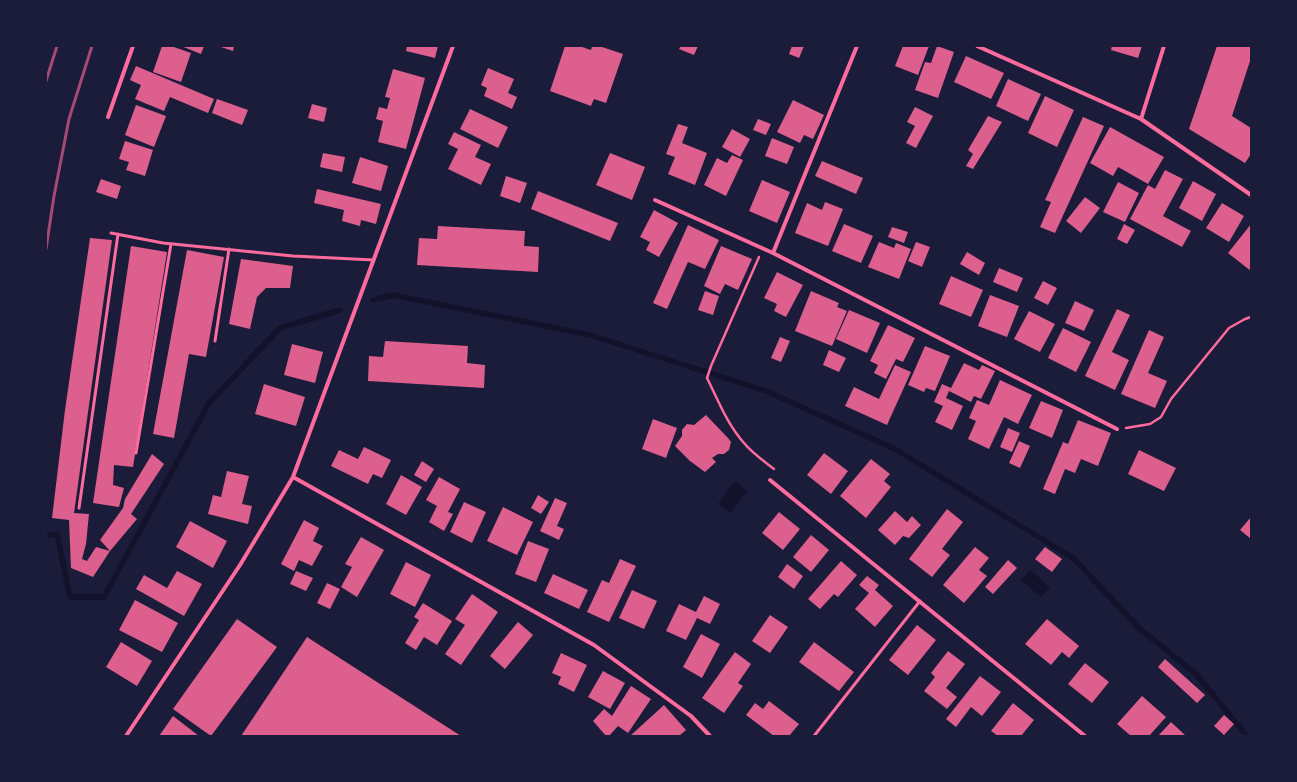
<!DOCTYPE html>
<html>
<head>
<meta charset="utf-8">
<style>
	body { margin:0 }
	#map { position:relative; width:1297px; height:782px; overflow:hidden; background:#1b1b3a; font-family:"Nunito Sans",sans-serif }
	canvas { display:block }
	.frame { position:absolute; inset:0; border:47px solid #1b1b3a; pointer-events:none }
</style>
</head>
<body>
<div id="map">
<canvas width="1297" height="782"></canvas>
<div class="frame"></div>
</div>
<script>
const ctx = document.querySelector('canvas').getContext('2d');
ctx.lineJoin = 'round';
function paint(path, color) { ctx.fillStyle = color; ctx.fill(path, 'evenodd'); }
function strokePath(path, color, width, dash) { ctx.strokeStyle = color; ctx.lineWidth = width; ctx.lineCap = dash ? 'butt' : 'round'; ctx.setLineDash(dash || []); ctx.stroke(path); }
paint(new Path2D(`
	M735,481L747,491L731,513L718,504Z
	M1030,570L1050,587L1041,597L1021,580Z`), '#12122b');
strokePath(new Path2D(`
	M373,300L393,295L590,335L766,391L895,449L1073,558L1140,629L1196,674L1247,736
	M46,536L57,534L70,597H104L209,403L280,328L340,310`), '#12122b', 5.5);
paint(new Path2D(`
	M162,46H171L191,53L181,82L153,72Z
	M181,46H204L201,54Z
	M218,46H234L233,51Z
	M407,46H438L435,58L406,51Z
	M565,46H579L591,50L592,46H599L623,54L606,103L594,99L591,106L550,91Z
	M681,46H698L694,55L679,49Z
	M792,46H804L799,58L789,54Z
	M903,46H929L918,75L895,66Z
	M937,46L954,52L938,98L915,90L925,62L931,63Z
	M1112,46H1142L1138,58L1111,50Z
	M1217,46H1251V58L1232,116L1251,128V154L1245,163L1189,129Z
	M966,56L1004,73L991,99L954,82Z
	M136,66L214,99L208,113L170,97L164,111L135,99L141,85L130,80Z
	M488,68L514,79L508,93L517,97L512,109L484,96L487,88L481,85Z
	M393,69L425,78L406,149L378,142L383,121L376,119L379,107L387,109L390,98L385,97Z
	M1008,79L1041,94L1028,121L996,106Z
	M1045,96L1074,110L1057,147L1028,133Z
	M217,99L248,110L242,125L212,113Z
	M793,100L824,115L813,139L804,135L800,143L777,132Z
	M312,104L327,108L324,122L308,118Z
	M136,105L166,116L154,147L125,135Z
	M915,107L933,116L916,148L906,143L915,126L907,122Z
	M470,109L508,127L498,148L460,129Z
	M988,116L1002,122L973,169L966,166L973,154L968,150Z
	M1083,117L1104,126L1055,233L1040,227L1051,202L1045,200Z
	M758,119L771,124L766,135L753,130Z
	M678,124L688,127L682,143L707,153L695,185L668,174L675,157L666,154Z
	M1110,127L1164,157L1148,184L1118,167L1113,176L1090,163Z
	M732,129L750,139L740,157L722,147Z
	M454,132L481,145L475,157L491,164L481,185L448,169L458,149L448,144Z
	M772,138L794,147L787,164L765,156Z
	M125,141L153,150L145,176L126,170L129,162L119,159Z
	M323,153L345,157L342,172L320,167Z
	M610,153L645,167L632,200L596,185Z
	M732,155L743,160L726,196L704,185L717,158L727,163Z
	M360,157L388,166L381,191L352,183Z
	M822,161L863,178L856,194L815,176Z
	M1165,170L1183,179L1163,216L1191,231L1182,247L1130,219L1148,185L1155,189Z
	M506,176L527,183L520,203L500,196Z
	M101,179L121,186L117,199L96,192Z
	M762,180L790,192L777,223L749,211Z
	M1193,181L1216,194L1202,221L1179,208Z
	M1118,182L1139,193L1125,222L1103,212Z
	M317,189L381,204L376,224L361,220L360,226L342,221L344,210L314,203Z
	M538,191L618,223L610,241L531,209Z
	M1085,197L1100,208L1081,233L1066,221Z
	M825,202L843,209L828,246L795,233L807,203L822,210Z
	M1222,203L1244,216L1229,242L1206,228Z
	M654,210L678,223L659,257L646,250L650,242L640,237Z
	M844,224L873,236L861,263L832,251Z
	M1124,224L1135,230L1127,244L1117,239Z
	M1251,224V271L1228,253Z
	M688,225L719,240L705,269L688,262L667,309L653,303Z
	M438,226L525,231L524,246L539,247L538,272L417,265L419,238L437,239Z
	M892,227L908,232L904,243L888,237Z
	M90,238L112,240L74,513L89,514L86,544L82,559L87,561L96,547L110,551L93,577L71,568L69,520L52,518L65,410Z
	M879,242L894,248L896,243L911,249L899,279L868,267Z
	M916,242L930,247L922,267L908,261Z
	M131,246L167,252L133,467L114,465L113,485L124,488L119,507L93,503Z
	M721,246L752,259L738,290L725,284L720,294L704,286Z
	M187,250L224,257L206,357L189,354L174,438L153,434Z
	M967,252L985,263L979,275L960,264Z
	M241,259L293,266L290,288H266L257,297L250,329L229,324Z
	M999,268L1023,278L1017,292L993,282Z
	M777,272L803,285L786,317L774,311L777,304L764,298Z
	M951,276L983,290L971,317L939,304Z
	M1043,281L1057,288L1048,305L1034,298Z
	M705,291L719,296L713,315L698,310Z
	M811,291L839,303L837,307L847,311L832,346L795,331Z
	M990,295L1019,306L1007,337L978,326Z
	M1075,301L1094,310L1084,331L1065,323Z
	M1117,309L1130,315L1112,352L1129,360L1115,390L1085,376Z
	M849,310L880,323L867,353L836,339Z
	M1029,311L1055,324L1040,352L1014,339Z
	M888,325L915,338L903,362L896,359L886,379L874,373L878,365L870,361Z
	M1063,328L1091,342L1076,372L1048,358Z
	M1149,330L1164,337L1148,373L1167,381L1155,408L1121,394Z
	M780,337L790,341L781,362L771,358Z
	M385,341L468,346L467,363L485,365L484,388L368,381L369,356L383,357Z
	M292,344L323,352L315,383L284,375Z
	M925,346L950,356L935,391L926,388L924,392L908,385Z
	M829,350L846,358L839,372L823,365Z
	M964,363L979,370L982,365L995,371L981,399L974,396L971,402L949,391L946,398L963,406L952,430L935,422L943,406L934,402L942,384L951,388Z
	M895,365L911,372L887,425L845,406L854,387L879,399Z
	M1000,380L1032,395L1018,424L1004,417L989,449L968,439L976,421L969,418L977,400L989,405Z
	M264,384L305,397L296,426L255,414Z
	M1041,401L1063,410L1052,438L1029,428Z
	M706,415L728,438L731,442L729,450L724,454H718L712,458L716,462L705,472L690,461L675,446L682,436V430L687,424L694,425Z
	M653,419L677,428L666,458L642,449Z
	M1078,420L1111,433L1098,466L1081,459L1075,473L1065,469L1055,494L1043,489L1063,442L1068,444Z
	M1008,428L1020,433L1012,452L1000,447Z
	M1019,441L1030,446L1020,468L1009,463Z
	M364,447L391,460L382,478L373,474L368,484L331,466L339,450L358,459Z
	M1139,450L1176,468L1164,491L1128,474Z
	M824,453L848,471L831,494L807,475Z
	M152,454L164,464L131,514L137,519L110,551L100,540L123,508L125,499Z
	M871,459L890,474L884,481L891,487L866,518L840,496Z
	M422,461L434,469L426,482L414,475Z
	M227,471L249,476L242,504L252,506L248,524L208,514L213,495L221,497Z
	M401,475L422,487L406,515L386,504Z
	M439,477L460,489L448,512L453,514L444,531L429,522L437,506L426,500Z
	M538,495L549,502L541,514L531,508Z
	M555,498L567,503L557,526L564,529L559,540L540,531Z
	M464,502L486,512L472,543L450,532Z
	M503,507L533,522L517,555L487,541Z
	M947,509L963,522L942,549L950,555L932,577L909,559Z
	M895,511L907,522L912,516L921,525L909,538L903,536L895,545L878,530Z
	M779,512L800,529L783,550L762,533Z
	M1251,517V539L1240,530Z
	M304,520L319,528L313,541L323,546L312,566L299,560L294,571L281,564Z
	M190,521L227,541L213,568L176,547Z
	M811,535L829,550L811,572L793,557Z
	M361,537L384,550L357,597L341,587L352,567L345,564Z
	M528,541L549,549L536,582L515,574Z
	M975,547L989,558L979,570L987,576L964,603L943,585Z
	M1045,547L1062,559L1052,572L1035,559Z
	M620,559L636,566L609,622L587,612L602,580L609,583Z
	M1008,560L1017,568L993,594L985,587Z
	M841,561L857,575L838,597L834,594L820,609L808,599Z
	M406,562L431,575L415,607L390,594Z
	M787,564L803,576L794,589L778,577Z
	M177,571L202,584L184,616L136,589L144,575L167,588Z
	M296,571L313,578L306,591L290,584Z
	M553,574L588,590L579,609L544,593Z
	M867,576L879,585L875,590L893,606L875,627L855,609L869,593L859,585Z
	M327,583L340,589L330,609L317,603Z
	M632,590L657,601L644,629L619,618Z
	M472,594L498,612L461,665L445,654L465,625L455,619Z
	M704,596L720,604L710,624L697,618L686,640L666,631L679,604L696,612Z
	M135,600L178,623L162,652L119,630Z
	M423,603L452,621L437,645L424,637L416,650L405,643L419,620L414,617Z
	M770,615L788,627L770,653L752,641Z
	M237,619L277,647L211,736L173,709Z
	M1047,619L1079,646L1069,658L1062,652L1051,665L1025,644Z
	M518,622L533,635L505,669L490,656Z
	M917,625L936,640L908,675L889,660Z
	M701,634L720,644L702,678L683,667Z
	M307,637L461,736H241Z
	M121,642L152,661L137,686L106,667Z
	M814,642L854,672L839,691L799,662Z
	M948,651L965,664L946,688L957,697L947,709L924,691L935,677L931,673Z
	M735,652L751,664L738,683L743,686L724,713L702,698Z
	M561,653L587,665L574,692L558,684L561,677L552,673Z
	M1165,659L1205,695L1197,703L1158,667Z
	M1085,663L1109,682L1092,703L1068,684Z
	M603,671L625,683L610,709L588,697Z
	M980,676L1001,692L982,716L971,707L956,727L946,719Z
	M631,686L651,699L628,733L618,726L609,736H606L593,721L604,709L612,716Z
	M1142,696L1166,717L1149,736H1131L1117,724Z
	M769,701L799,724L789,736H774L746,715L755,703L763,709Z
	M1013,703L1034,720L1021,736H998L991,731Z
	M664,705L686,730L679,736H630Z
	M1224,715L1234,724L1224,735L1214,726Z
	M173,716L199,736H159Z
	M1171,722L1186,736H1158Z`), '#dd5f8e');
strokePath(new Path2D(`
	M759,257L711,366L707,378C718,400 727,424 744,443C752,453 764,461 774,469
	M1126,428L1150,424L1161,417L1171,399L1229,328L1245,319L1251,317`), '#ff6b9d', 2.5);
strokePath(new Path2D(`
	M111,233L163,243L293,256L374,260
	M215,341L229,249
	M136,453L171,244
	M79,508L118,234
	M814,736L920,601`), '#ff6b9d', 3);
strokePath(new Path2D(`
	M977,46L1141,119L1251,195
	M108,117L133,46
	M1141,119L1164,46
	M655,200L773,253L1117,429
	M773,253L857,46
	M293,477L594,645L691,716L710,736
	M770,480L1085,736
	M126,736L240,565L293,477L453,46`), '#ff6b9d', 4);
strokePath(new Path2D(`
	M46,81L57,46
	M46,249L54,196L69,119L92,46`), '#a44b75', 3);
</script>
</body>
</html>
